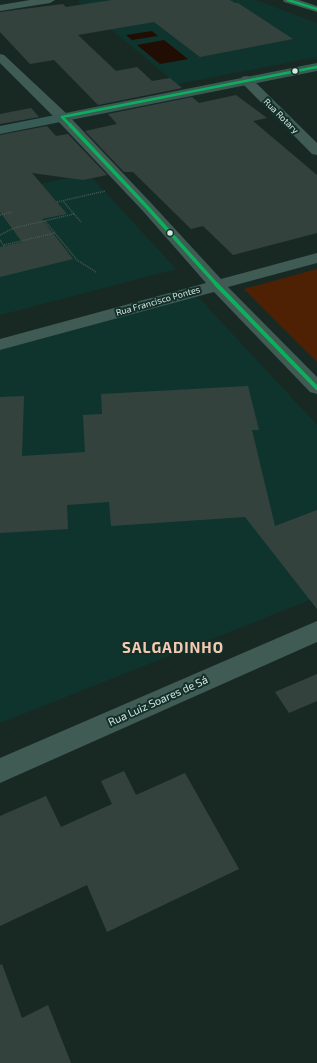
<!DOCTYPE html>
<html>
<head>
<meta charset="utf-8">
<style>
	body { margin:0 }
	canvas { display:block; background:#182924 }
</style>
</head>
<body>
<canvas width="317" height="1063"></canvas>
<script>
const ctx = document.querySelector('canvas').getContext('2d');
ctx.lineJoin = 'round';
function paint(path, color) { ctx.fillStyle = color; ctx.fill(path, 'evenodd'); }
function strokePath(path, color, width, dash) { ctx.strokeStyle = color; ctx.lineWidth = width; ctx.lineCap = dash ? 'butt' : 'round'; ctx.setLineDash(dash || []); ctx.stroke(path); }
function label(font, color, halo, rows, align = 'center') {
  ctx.font = font + ' "Exo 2",sans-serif'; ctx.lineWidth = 4; ctx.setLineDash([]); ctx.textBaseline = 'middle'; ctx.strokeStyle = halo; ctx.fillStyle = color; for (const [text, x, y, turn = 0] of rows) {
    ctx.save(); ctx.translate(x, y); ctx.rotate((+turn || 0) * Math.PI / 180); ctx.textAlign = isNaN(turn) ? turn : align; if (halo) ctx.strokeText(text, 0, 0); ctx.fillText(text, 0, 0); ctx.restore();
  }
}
paint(new Path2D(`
	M85,0H255L317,23V57L177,84L77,1Z
	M0,155L27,187L69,178L83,180L92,178L176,269L0,315Z
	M196,295L317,425V597L0,723V348Z`), '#0f342d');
paint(new Path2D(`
	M317,269V362L244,289Z`), '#4e2105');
paint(new Path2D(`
	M152,31L158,36L132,40L126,35Z
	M164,40L188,59L160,64L137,45Z`), '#210d04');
paint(new Path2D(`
	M112,0H230L235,3H238L293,39L200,57L154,22L78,35L116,71L137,67L152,81L170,78L182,88L98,105L54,60L30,64L0,32V12L63,4L66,7Z
	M236,95L267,118L253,121L317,175V233L233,255L203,226L191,229L133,172H124L85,131L117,124L108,114L192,97L199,103Z
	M31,108L39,117L0,124V114Z
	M47,126L56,136L68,134L107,175L83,180L32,173L67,214L42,219L73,259L0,277V247L22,242L0,212V135Z
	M248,386L259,430H252L275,526L317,510V609L245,517L111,526L109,502L67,505L68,529L0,533V397L24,396L22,456L85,452L83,415L102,414L101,394Z
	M317,674V701L289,713L275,692Z
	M124,771L136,795L185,773L239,869L107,932L87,885L0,926V816L46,796L61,827L112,804L101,781Z
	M2,964L22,1018L48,1005L71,1063H0V965Z`), '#34423e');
strokePath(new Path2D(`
	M57,202L105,191
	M74,214L81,222
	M0,215L12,212
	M45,221L77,260L96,272
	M0,235L14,228L74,214L63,201
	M0,240L4,246
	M4,245L55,233`), '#465955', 1.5, [1, 1]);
paint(new Path2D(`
	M30,0H55L50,3L0,11V5Z
	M0,54L4,55L67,114L152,204L221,279L317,253V263L228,287L317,377V394L310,392L214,292L0,350V339L206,283L142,210L57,120L0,63Z
	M246,76L250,77L317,143V155L312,154L242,83L240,80L242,77Z
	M317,621V642L0,783V758Z`), '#405a54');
paint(new Path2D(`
	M283,0H299L317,6V12L284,2Z`), '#3d5a54');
paint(new Path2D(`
	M317,63V71L0,134V126Z`), '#385c55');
strokePath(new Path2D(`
	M288,0L317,9
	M62,117L71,126
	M62,117L317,67`), '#0daf5c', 2.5);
strokePath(new Path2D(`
	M70,125L147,207L217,285`), '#0daf5c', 3.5);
strokePath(new Path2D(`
	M216,284L317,388`), '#0daf5c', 4);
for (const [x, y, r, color] of [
	[295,71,3.5,"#d6e6e2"],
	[170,233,3.5,"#d6e6e2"]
]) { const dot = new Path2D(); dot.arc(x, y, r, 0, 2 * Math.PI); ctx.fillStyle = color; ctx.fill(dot); strokePath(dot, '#122f28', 1.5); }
label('9px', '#d6e6e2', '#122f28', [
	["Rua Rotary",281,116,45],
	["Rua Francisco Pontes",158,301,-16]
]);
label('11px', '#d6e6e2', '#122f28', [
	["Rua Luiz Soares de Sá",158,701,-24]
]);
ctx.letterSpacing = '1px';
label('bold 15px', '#f6c9b2', '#122f28', [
	["SALGADINHO",173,648]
]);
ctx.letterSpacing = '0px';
</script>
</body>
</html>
